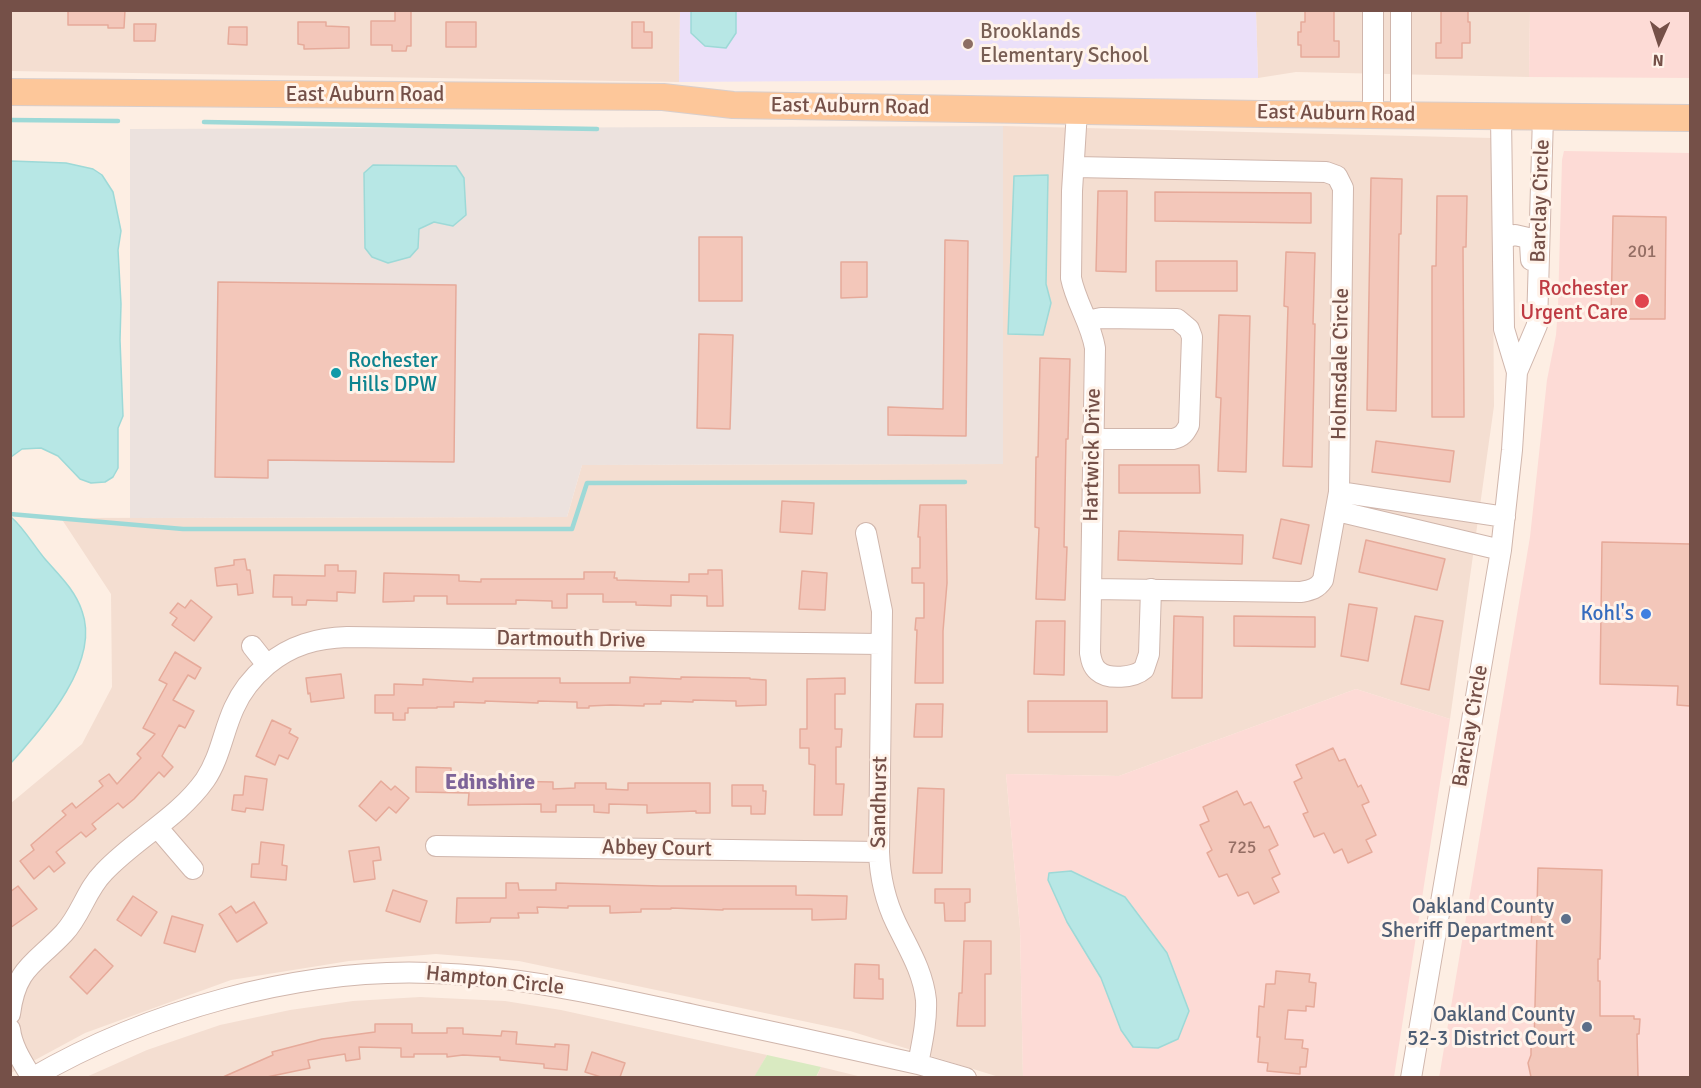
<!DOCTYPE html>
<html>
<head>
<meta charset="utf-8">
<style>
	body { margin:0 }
	#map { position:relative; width:1701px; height:1088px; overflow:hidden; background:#fdeee3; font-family:Signika,sans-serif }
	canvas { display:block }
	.frame { position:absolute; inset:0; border:12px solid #755048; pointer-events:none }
	.north { position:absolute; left:1629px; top:12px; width:60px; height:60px; -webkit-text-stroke:4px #fff3ea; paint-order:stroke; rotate:183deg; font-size:16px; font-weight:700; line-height:24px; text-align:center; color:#755048 }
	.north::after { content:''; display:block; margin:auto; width:21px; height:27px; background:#755048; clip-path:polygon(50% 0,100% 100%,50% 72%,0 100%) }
</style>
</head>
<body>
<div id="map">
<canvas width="1701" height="1088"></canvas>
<div class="frame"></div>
<div class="north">N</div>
</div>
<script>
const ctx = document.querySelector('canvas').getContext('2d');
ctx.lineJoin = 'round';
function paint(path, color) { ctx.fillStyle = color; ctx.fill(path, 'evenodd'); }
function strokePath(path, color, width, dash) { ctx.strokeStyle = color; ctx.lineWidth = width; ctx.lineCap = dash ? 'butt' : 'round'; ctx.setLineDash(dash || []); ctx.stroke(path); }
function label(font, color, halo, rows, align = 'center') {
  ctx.font = font + ' Signika,sans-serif'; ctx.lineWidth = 6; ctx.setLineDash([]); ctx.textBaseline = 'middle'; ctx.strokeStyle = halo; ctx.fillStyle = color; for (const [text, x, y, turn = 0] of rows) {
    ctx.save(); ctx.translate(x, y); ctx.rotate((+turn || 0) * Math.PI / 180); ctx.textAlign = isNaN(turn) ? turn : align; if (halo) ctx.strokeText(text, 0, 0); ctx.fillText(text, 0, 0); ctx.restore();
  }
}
paint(new Path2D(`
	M11,11H680L679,82L11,71Z
	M1256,11H1530L1529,77L1296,72L1258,78Z
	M1003,126L1492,138L1494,406L1450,719L1356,689L1119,776L1006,774L1020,928L1023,1077H999L850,1031L519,961L436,954L349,961L231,980L85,1033L11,1073V803L82,744L112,687L111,594L61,518L567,517L582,465L1003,464Z
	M420,997L505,1001L561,1010L767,1055L754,1078H84L147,1050L220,1025L290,1010L353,1001Z
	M821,1067L862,1077L816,1078Z`), '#f4ded1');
paint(new Path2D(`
	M1530,11H1690V78L1529,77Z
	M1564,151L1690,153V1077L1439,1078L1530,537L1547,380L1556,335L1558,307L1562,160Z
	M1356,689L1450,719L1394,1077H1023L1020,928L1006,774L1119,776Z`), '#fddbd6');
paint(new Path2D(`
	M1003,126V464L582,465L567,517L130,518V129Z`), '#ece2de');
paint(new Path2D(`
	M680,11H1256L1258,78L679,82Z`), '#ebe0f9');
paint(new Path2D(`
	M767,1055L821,1067L816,1077H754Z`), '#d9eac1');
const water = new Path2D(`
	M691,11H736V33L726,48L705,46L691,33Z
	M11,161L66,163L93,169L102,175L113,192L121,231L118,250L121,304L120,340L123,416L118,428V468L113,477L105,482L91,483L80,479L58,456L41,448L22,449L11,457Z
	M373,165L456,166L464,178L466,215L453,226L434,222L419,229L418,248L410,257L388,263L372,257L365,248L364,173Z
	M1048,175L1046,284L1051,303L1043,335L1008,334L1014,176Z
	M11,517C24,528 34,546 45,559C60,576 75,590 82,611C101,663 42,728 11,763Z
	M1071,871L1125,897L1167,953L1189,1011L1178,1039L1158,1048L1133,1047L1121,1030L1101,978L1067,922L1048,880L1049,873Z`);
paint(water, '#b7e7e5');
strokePath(water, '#9dd9d7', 1.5);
strokePath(new Path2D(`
	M10,120L118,121
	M204,122L597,129
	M10,514L183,529H572L587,483L965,482`), '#9dd9d7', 4.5);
const building = new Path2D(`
	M68,10H125L124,28H108V25H68Z
	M395,10H411V46H407L406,51H392V45H371V21H395Z
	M1305,10H1334V41H1339V57H1301V45H1298V32H1301V22H1305Z
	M1441,10H1468V22H1470V43H1462V58H1436V43H1441Z
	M298,22H326V26L349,27V48L304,49V45L298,44Z
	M446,22H476V47H446Z
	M632,22H644V32H652V48H632Z
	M134,24H156L155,41H134Z
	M229,27H247V45L228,44Z
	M1371,178L1402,179L1401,234H1399L1396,411L1367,410Z
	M1098,191H1127L1126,272L1096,271Z
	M1155,192L1311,193V223L1155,221Z
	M1437,196H1467L1466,247H1463L1464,417H1432V266H1436Z
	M1613,216L1666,217L1665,319H1611Z
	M699,237H742V301H699Z
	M945,240L968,241L966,436L888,435V407L943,409Z
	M1286,252L1315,253L1313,324H1315L1312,467L1283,466L1288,307L1284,306Z
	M1156,261H1237V291H1156Z
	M841,262H867V297L841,298Z
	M218,282L456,285L454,462L268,460V478L215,477Z
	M1219,315L1250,316L1246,472L1218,471L1221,398L1216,397Z
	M699,334L733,335L730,429L697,428Z
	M1040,358L1070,359L1068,439H1066L1064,547H1067L1065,600L1036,599L1039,528L1035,527L1036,457H1038Z
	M1376,441L1454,451L1450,482L1372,472Z
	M1119,465H1199L1200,493H1119Z
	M782,501L814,503L812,534L780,532Z
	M920,505H946L947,583L943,631V683H915L917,630H915L916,618H924V583H912V568H920V537H918Z
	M1281,519L1309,525L1301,564L1273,558Z
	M1119,531L1243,535L1242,564L1118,560Z
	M1366,540L1445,559L1437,590L1359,572Z
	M1602,542L1690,544V706L1677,705L1678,686L1600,684Z
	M245,559L247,570H250L253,593L238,595L237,584L217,586L215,568L234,565V560Z
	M325,565H338V571H356L355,593L337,592V601L307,600L306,605H292V597H273L274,575L325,576Z
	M708,570H722L723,606H707V596L671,595V606L636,605V602H603V594H567V608H552V601L516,600V604H447V596H414V601L383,602L384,573L459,575V581L481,582V579H584V572H615L614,578H617V580L689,582V574H708Z
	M802,571L827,573L825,610L799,609Z
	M191,600L212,617L194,641L172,625L177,618L170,613L178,603L185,608Z
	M1349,604L1377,608L1368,661L1341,656Z
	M1174,616L1203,617L1202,698H1172Z
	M1234,616L1315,617V647L1234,646Z
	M1415,616L1443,621L1429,690L1401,684Z
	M1036,621H1065L1064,675L1034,674Z
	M175,652L201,668L195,679L188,675L173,700L194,711L185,728L179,725L162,756L173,767L164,777L159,772L134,799L123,808L118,803L92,824L96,829L86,837L81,832L56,852L65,863L54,872L49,866L34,879L20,861L34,850L31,845L66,815L62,811L72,803L76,808L103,786L99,781L109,774L117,784L141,758L137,754L155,734L143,728L167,684L159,680Z
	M341,674L344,698L311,702L310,693L308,694L306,678Z
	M630,677L681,679V677L750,678V679L766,680V705L736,706V701L693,700V702L661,701V704H644V706L611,705L589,706V708H577V702L538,701V703L485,701V703L454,702V707H437V708H408V713H405V720H393V713H375V695H394V684L423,685V679L473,682V678H560V683H630Z
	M845,678V694H835V729H842L841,747H836V784H844L842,815H814L815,765L809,764V748H800V729H807V679Z
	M1028,701H1107V732H1028Z
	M916,704H943L942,737H914Z
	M272,720L291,729L289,733L298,738L288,759L279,755L275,765L256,756Z
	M1333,748L1339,761L1345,759L1358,787L1361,785L1369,802L1362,805L1376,835L1366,840L1372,852L1348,863L1342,849L1334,853L1324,833L1314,837L1303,814L1308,812L1294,782L1302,778L1296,765Z
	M416,767L451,768V778L454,780L553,782V789L575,788V783H606V789L628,790V783H710V813H696V811L647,813V805L609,804V813L594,812V805H556V812H541V804L468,805L469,793L416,792Z
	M245,776L267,779L263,810L246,808L245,812L232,810L234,795H243Z
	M381,781L391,790L395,786L409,798L396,813L389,807L376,821L359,806Z
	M732,785H763V791H766L765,814H751V806H732Z
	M918,788L944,789L942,873H913Z
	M1237,791L1244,805L1251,802L1264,828L1269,826L1278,845L1269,850L1280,874L1272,878L1279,892L1254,904L1248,892L1238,896L1227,874L1219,877L1207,853L1212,850L1200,825L1209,821L1203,807Z
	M261,842L284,845L282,865L287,866L286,880L251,877L252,864H259Z
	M379,847L381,860L373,861L375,879L354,882L349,851Z
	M1538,868L1602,870L1600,959H1598V981H1600V1016H1634V1019H1640L1639,1034H1637L1638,1077H1531L1528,1063L1531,1055V1043H1534L1537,930H1531L1532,908H1537Z
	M506,883H518L519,890H556V883L660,886H796V895L847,896L846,919L812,920V909H723V910L671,908V909H641V912L610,913V906H568V908L537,907L538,913H518L519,918H491L490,922L456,923L457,898H506Z
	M18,886L37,909L10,928V892Z
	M935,889H970V902L965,903V921H945L944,903H935Z
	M393,890L427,901L420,922L386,911Z
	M133,896L157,912L141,936L117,920Z
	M254,902L267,923L237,942L219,914L231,906L236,913Z
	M172,916L203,925L195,952L164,943Z
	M964,941H991V974H985V1026H957L959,993H962Z
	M95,949L113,966L87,994L70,977Z
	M855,964L879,965V979H883V999L854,998Z
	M1276,971L1310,974L1309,982L1316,983L1314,1007L1306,1006V1011L1288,1010L1285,1039L1303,1040L1302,1048L1308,1049L1306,1067H1300V1074L1267,1071L1268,1063L1258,1062L1260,1037H1257L1259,1006L1264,1007L1266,984H1275Z
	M375,1024H412V1033H447V1028H463V1034L501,1036L502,1031L517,1032L516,1044L555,1047V1044L569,1045L567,1070L544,1068V1064L500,1060V1057L463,1055L447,1057V1054H414V1057H401V1048L359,1047L360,1059L346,1061L345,1054L308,1060L310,1068L267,1077H223L273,1055L272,1052L322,1039L375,1032Z
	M592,1052L625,1063L620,1077H601L585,1072Z`);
paint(building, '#f3c7ba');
strokePath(building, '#e6aa9a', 1.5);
const minor = new Path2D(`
	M1077,111L1072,191L1071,278C1076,303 1091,323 1095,348L1090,653C1091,659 1092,666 1098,671C1108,680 1134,678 1144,669L1149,654L1151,589
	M1373,114V10
	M1401,115V10
	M1501,117L1504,329L1517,372
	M1075,167L1326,172L1337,176L1343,188L1339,492L1323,580C1317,589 1311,590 1301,592L1092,589
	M1503,238L1515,235L1528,238L1530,243L1531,260
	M1087,321L1101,318L1177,319L1189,329L1192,337L1189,425C1185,433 1182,437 1173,439H1093
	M1339,492L1505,517
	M1337,511L1501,550
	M866,533L882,611L879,852C880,878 885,900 896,923C908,948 923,971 926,1000C927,1022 922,1043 918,1064
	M252,646L267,665
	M157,827L193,869
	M436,846L879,852
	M10,1014C16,967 35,964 64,933C81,915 86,890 104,872C135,839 178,818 205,780C220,758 223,732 234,708C241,692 253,677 267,665C291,645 317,638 347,637L881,644
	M10,1029C12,1047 23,1063 32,1078
	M32,1078C147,1011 299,968 431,973C521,976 607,996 694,1015C769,1031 843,1047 918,1064L966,1078
	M1411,1078L1501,550L1512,450L1517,372L1537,325L1543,116`);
const major = new Path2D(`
	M10,92L663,97L733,105L1261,114L1690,118`);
strokePath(minor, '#d0b6ac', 22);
strokePath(major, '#d8cecc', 28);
strokePath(minor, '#fff', 20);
strokePath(major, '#fdc79a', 26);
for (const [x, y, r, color] of [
	[968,44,6,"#8d6e63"],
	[1642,301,8,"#e0444e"],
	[336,373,6,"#0f9aa8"],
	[1646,614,6,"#3f7fe0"],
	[1566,919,6,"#5c6f8a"],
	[1587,1027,6,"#5c6f8a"]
]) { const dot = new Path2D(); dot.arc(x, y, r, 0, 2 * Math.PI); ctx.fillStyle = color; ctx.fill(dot); strokePath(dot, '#fff3ea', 2); }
label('18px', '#946e64', null, [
	["201",1642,252],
	["725",1242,848]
]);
label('21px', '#785e54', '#fff3ea', [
	["Brooklands",980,32],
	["Elementary School",980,56]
], 'left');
label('21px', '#755048', '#fff3ea', [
	["East Auburn Road",365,95],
	["East Auburn Road",850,107,1],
	["East Auburn Road",1336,114,1],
	["Barclay Circle",1541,201,-88],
	["Holmsdale Circle",1341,364,-89],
	["Hartwick Drive",1093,455,-89],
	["Dartmouth Drive",571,640,1],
	["Barclay Circle",1471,726,-80],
	["Sandhurst",880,802,-89],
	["Abbey Court",657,849,1],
	["Hampton Circle",495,981,6]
]);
label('21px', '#be3a42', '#fff3ea', [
	["Rochester",1628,289],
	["Urgent Care",1628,313]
], 'right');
label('21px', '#0d838f', '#fff3ea', [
	["Rochester",348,361],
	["Hills DPW",348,385]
], 'left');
label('21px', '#366cbe', '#fff3ea', [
	["Kohl's",1634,614]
], 'right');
label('21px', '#4e5e75', '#fff3ea', [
	["Oakland County",1554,907],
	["Sheriff Department",1554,931],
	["Oakland County",1575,1015],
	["52-3 District Court",1575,1039]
], 'right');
label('bold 22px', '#7e6499', '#fff3ea', [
	["Edinshire",490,783]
]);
</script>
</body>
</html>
